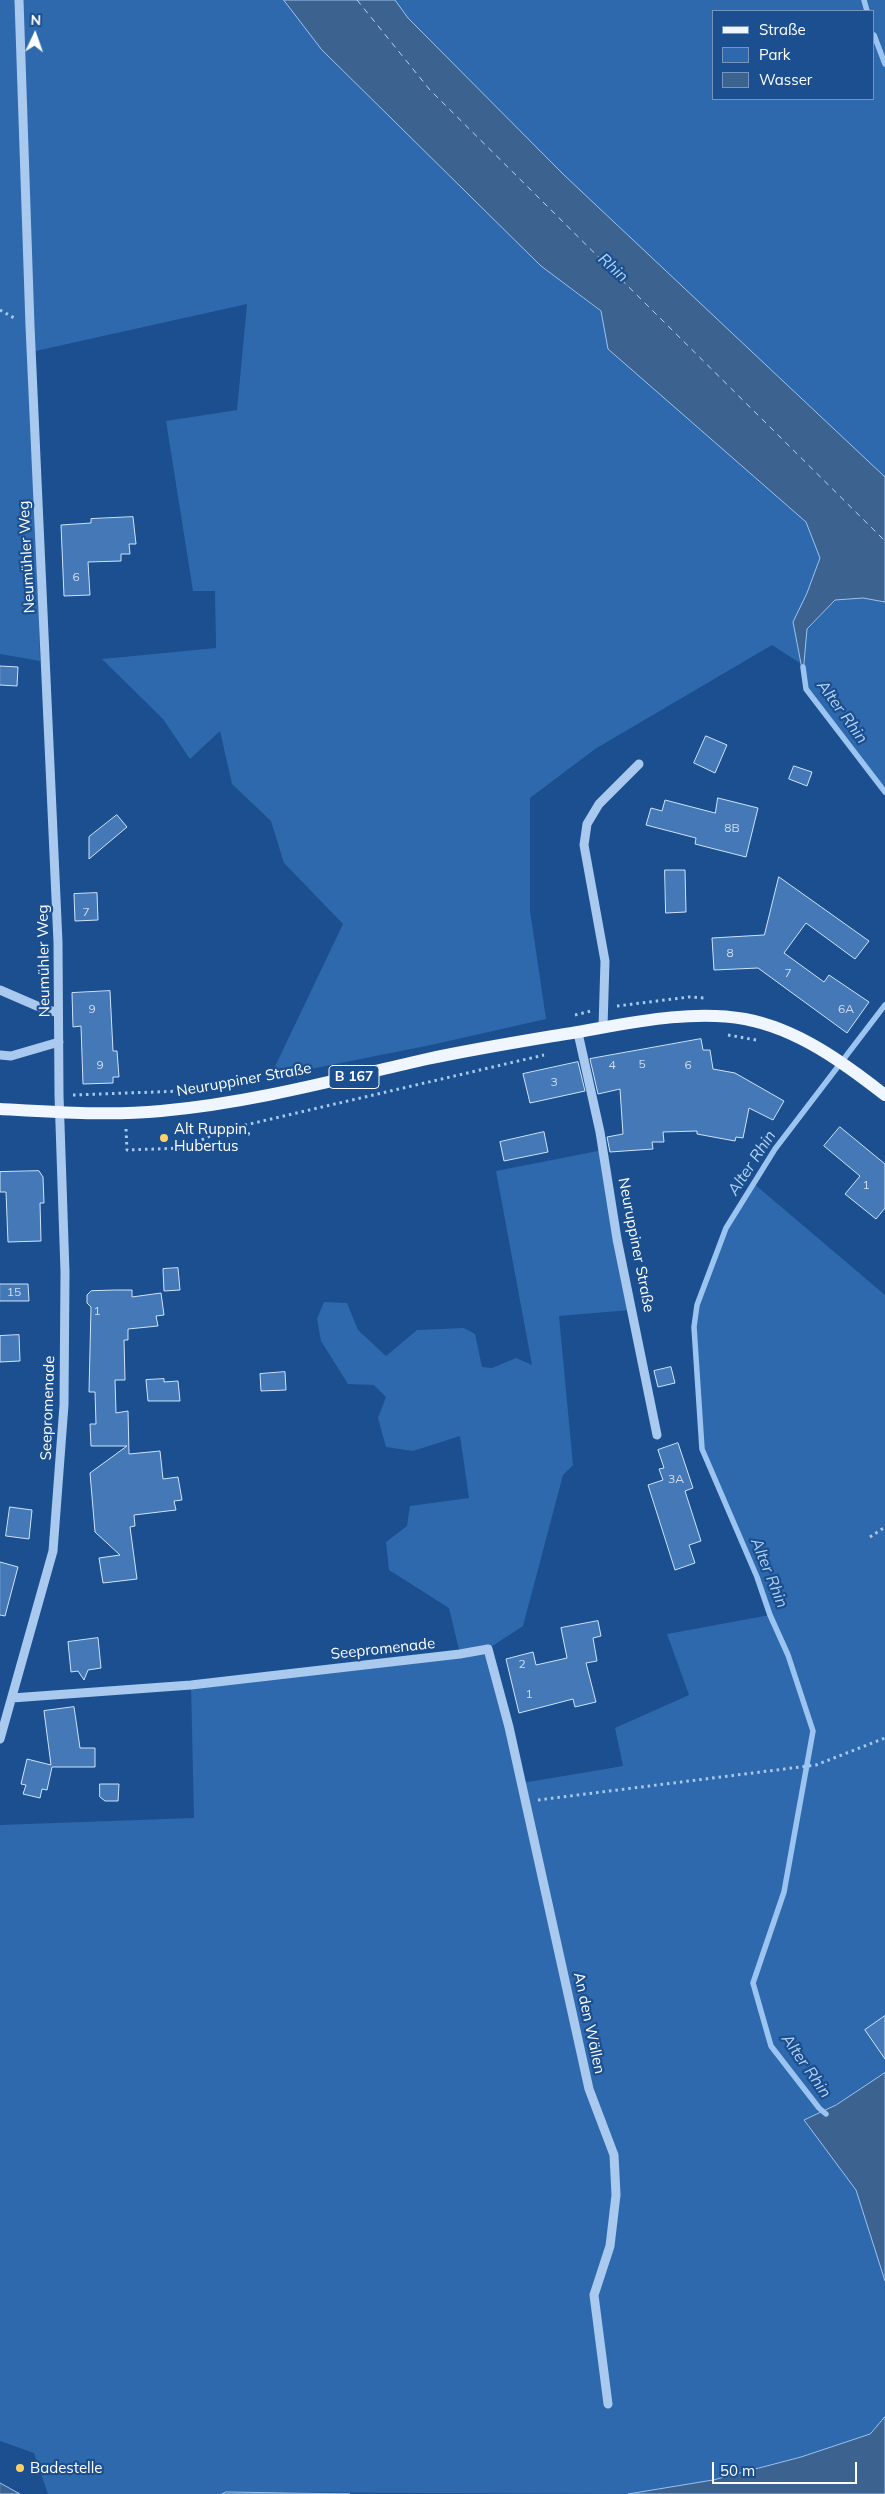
<!DOCTYPE html>
<html>
<head>
<meta charset="utf-8">
<style>
	body { margin:0 }
	#map { position:relative; width:885px; height:2494px; overflow:hidden; background:#1b4f8f; font-family:Mulish,sans-serif }
	canvas { display:block }
	.legend { position:absolute; left:712px; top:10px; width:162px; height:90px; box-sizing:border-box; background:#1b4f8f; border:1px solid #7695bc; margin:0; padding:6px 9px; list-style:none; font-size:15px; color:#fff }
	.legend li { display:flex; align-items:center; gap:10px; height:25px }
	.legend b { width:25px; border:1px solid #7695bc }
	.north { position:absolute; left:10px; top:10px; width:50px; height:50px; -webkit-text-stroke:4px #1b4f8f; paint-order:stroke; rotate:3deg; font-size:14px; font-weight:700; line-height:20px; text-align:center; color:#fff }
	.north::after { content:''; display:block; margin:auto; width:18px; height:22px; background:#fff; clip-path:polygon(50% 0,100% 100%,50% 72%,0 100%) }
	.scale { position:absolute; left:712px; top:2462px; width:145px; height:22px; box-sizing:border-box; border:2px solid #fff; border-top:0; padding-left:6px; font-size:15px; line-height:18px; white-space:nowrap; color:#fff; -webkit-text-stroke:4px #1b4f8f; paint-order:stroke }
</style>
</head>
<body>
<div id="map">
<canvas width="885" height="2494"></canvas>
<ul class="legend">
<li><b style="height:6px;background:#f0f6ff"></b>Straße</li>
<li><b style="height:14px;background:#2e69ad"></b>Park</li>
<li><b style="height:14px;background:#3c6290"></b>Wasser</li>
</ul>
<div class="north">N</div>
<div class="scale">50 m</div>
</div>
<script>
const ctx = document.querySelector('canvas').getContext('2d');
ctx.lineJoin = 'round';
function paint(path, color) { ctx.fillStyle = color; ctx.fill(path, 'evenodd'); }
function strokePath(path, color, width, dash) { ctx.strokeStyle = color; ctx.lineWidth = width; ctx.lineCap = dash ? 'butt' : 'round'; ctx.setLineDash(dash || []); ctx.stroke(path); }
function label(font, color, halo, rows, align = 'center') {
  ctx.font = font + ' Mulish,sans-serif'; ctx.lineWidth = 4.5; ctx.setLineDash([]); ctx.textBaseline = 'middle'; ctx.strokeStyle = halo; ctx.fillStyle = color; for (const [text, x, y, turn = 0] of rows) {
    ctx.save(); ctx.translate(x, y); ctx.rotate((+turn || 0) * Math.PI / 180); ctx.textAlign = isNaN(turn) ? turn : align; if (halo) ctx.strokeText(text, 0, 0); ctx.fillText(text, 0, 0); ctx.restore();
  }
}
paint(new Path2D(`
	M0,0H284L322,50L541,266L601,312L609,350L806,522L820,558L807,593L808,629L835,600L863,598L885,602V789L807,689L800,663L772,645L595,749L530,798V911L546,1019L431,1045L270,1077L343,924L284,863L271,821L232,784L220,731L190,759L163,719L102,659L216,648L215,591H193L166,421L237,410L247,304L31,352L40,661L0,654Z
	M395,0H885V477L564,175L408,18ZM714,11H874V99H714Z
	M603,1150L631,1310L559,1316L573,1465L563,1475L523,1626L488,1649L522,1783L623,1766L615,1728L689,1695L667,1634L770,1615L757,1577L702,1449L694,1327L697,1305L726,1228L753,1183L885,1295V2073L836,2105L804,2120L856,2190L885,2281V2417L870,2434L800,2457L712,2480L628,2494L226,2492L222,2494H48L34,2453L0,2441V1825L194,1818L191,1685L460,1654L449,1608L389,1570L386,1542L407,1526L410,1506L469,1498L460,1436L413,1451L386,1447L378,1418L386,1397L374,1385L348,1384L321,1341L317,1319L324,1302L347,1303L358,1330L386,1356L417,1330L464,1328L475,1334L482,1367L492,1368L516,1358L532,1365L496,1171Z`), '#2e69ad');
const water = new Path2D(`
	M284,0H395L408,18L564,175L885,477V602L863,598L835,600L807,629L803,674L793,622L807,593L820,558L806,522L608,349L601,311L541,266L322,50Z
	M885,2073V2281L856,2190L804,2120L836,2105Z
	M885,2417V2494H628L713,2480L801,2457L870,2434Z
	M0,2483L20,2494H0Z
	M226,2492L350,2494H222Z`);
paint(water, '#3c6290');
strokePath(water, '#9cc4f0', 1);
strokePath(new Path2D(`
	M864,0L867,11
	M874,35L885,64
	M803,667L806,689L885,792
	M826,2114L819,2108L771,2046L753,1983L784,1892L813,1731L788,1655L770,1615L757,1577L702,1449L694,1327L697,1305L726,1228L775,1149L885,1005`), '#9cc4f0', 5.5);
strokePath(new Path2D(`
	M357,0L430,90L885,541`), '#b5d3f5', 1, [6, 5]);
const building = new Path2D(`
	M133,517L136,544H129L130,554H121V561L88,562L90,595L64,596L61,525L91,523V519Z
	M0,666L18,667L17,686L0,685Z
	M706,736L727,745L715,773L694,763Z
	M794,766L812,772L807,786L789,779Z
	M718,798L758,808L746,857L695,844L696,838L646,825L651,808L662,811L665,800L715,813Z
	M117,815L127,827L89,859V837Z
	M665,870H685L686,912L666,913Z
	M779,877L869,941L855,959L806,923L784,953L824,982L829,975L869,1002L847,1033L758,968L714,970L712,938L764,935Z
	M97,893L98,920L75,921L74,894Z
	M110,991L113,1051H117L119,1077H113V1083L83,1084L81,1026L73,1027L72,993Z
	M701,1039L703,1050H710L713,1069L735,1073L784,1101L773,1120L749,1108L743,1138L736,1137L735,1141L697,1134V1131L663,1132L664,1142H652L653,1149L610,1152L607,1137L623,1134L620,1089L598,1094L590,1059Z
	M578,1062L585,1091L530,1103L523,1074Z
	M840,1127L885,1164V1208L876,1219L845,1194L860,1176L824,1146Z
	M544,1132L548,1152L504,1161L500,1142Z
	M39,1171L43,1177L44,1203H40L41,1241L8,1242L6,1192H0V1172Z
	M178,1268L180,1290L164,1291L163,1269Z
	M0,1284H28L29,1301H0Z
	M115,1290H132V1297L161,1293L164,1315L156,1316L158,1326L128,1329V1340H124L125,1380H115L116,1413L128,1411L129,1454L160,1451L163,1479L178,1477L182,1500L174,1501L176,1510L134,1515L135,1526L130,1527L137,1579L103,1583L99,1558L120,1555L95,1532L90,1473L127,1446H91L90,1424H96L95,1392H89L91,1307L87,1303V1295L91,1291Z
	M19,1335L20,1361L0,1362V1336Z
	M671,1367L675,1383L658,1387L654,1371Z
	M285,1372L286,1390L261,1391L260,1374Z
	M164,1379V1382L178,1381L180,1401H148L146,1380Z
	M678,1443L693,1488L685,1491L701,1541L689,1545L695,1563L675,1570L648,1485L663,1480L659,1469L664,1468L658,1450Z
	M10,1507L32,1510L29,1539L6,1536Z
	M0,1562L18,1567L5,1616L0,1615Z
	M598,1621L601,1636L593,1638L597,1661L586,1663L596,1702L575,1707L573,1699L519,1713L506,1659L533,1652L536,1665L567,1658L561,1628Z
	M98,1638L101,1668L88,1670L84,1680L78,1671L71,1672L68,1642Z
	M74,1707L80,1748H95V1767H52L47,1790L42,1789L40,1798L23,1794L26,1785L21,1784L27,1759L51,1765L44,1711Z
	M100,1784H119L118,1801H105L100,1797Z
	M885,2016V2059L865,2030Z`);
paint(building, '#4478b7');
strokePath(building, '#cfe3fa', 1);
strokePath(new Path2D(`
	M0,310L16,319
	M617,1006L689,997L705,998
	M575,1015L591,1011
	M728,1035L756,1040
	M73,1095L182,1091
	M126,1129L127,1150L183,1148L224,1130L544,1055
	M870,1537L885,1527
	M538,1800L816,1765L885,1738`), '#a9c9ee', 3, [2.5, 4]);
strokePath(new Path2D(`
	M0,990L37,1006L58,1013
	M603,1027L605,961L584,845L587,824L599,804L639,764
	M578,1033L600,1132L617,1239L657,1435
	M0,1055L11,1056L59,1042
	M12,1698L191,1685L460,1654L488,1649L509,1727L589,2089L614,2155L616,2195L610,2246L594,2295L608,2404
	M0,1739L53,1551L64,1405L65,1272L59,1095L58,942L30,326L19,0`), '#a9c9ee', 9);
strokePath(new Path2D(`
	M0,1109C53,1112 108,1116 161,1111C251,1103 339,1079 427,1059C469,1050 511,1043 553,1036C614,1027 684,1008 745,1019C798,1029 844,1063 885,1095`), '#f0f6ff', 12);
for (const [x, y, r, color] of [
	[164,1138,5,"#ffd166"],
	[20,2468,5,"#ffd166"]
]) { const dot = new Path2D(); dot.arc(x, y, r, 0, 2 * Math.PI); ctx.fillStyle = color; ctx.fill(dot); strokePath(dot, '#1b4f8f', 2); }
label('12px', '#d0dded', null, [
	["6",76,577],
	["8B",732,828],
	["7",86,912],
	["8",730,953],
	["7",788,973],
	["9",92,1009],
	["6A",846,1009],
	["5",642,1064],
	["9",100,1065],
	["4",612,1065],
	["6",688,1065],
	["3",554,1082],
	["1",866,1185],
	["15",14,1292],
	["1",97,1311],
	["3A",676,1479],
	["2",522,1664],
	["1",529,1694]
]);
for (const [x, y, w] of [
	[354,1077,50]
]) { const box = new Path2D(); box.roundRect(x - w / 2, y - 11.5, w, 23, 4); ctx.fillStyle = '#1b4f8f'; ctx.fill(box); strokePath(box, '#fff', 1); }
label('bold 14px', '#fff', null, [
	["B 167",354,1077]
]);
label('15px', '#fff', '#1b4f8f', [
	["Neumühler Weg",27,557,-93],
	["Neumühler Weg",44,961,-91],
	["Neuruppiner Straße",244,1080,-10],
	["Neuruppiner Straße",636,1245,79],
	["Seepromenade",48,1408,-88],
	["Seepromenade",383,1649,-6],
	["An den Wällen",589,2023,78]
]);
label('15px', '#fff', '#1b4f8f', [
	["Alt Ruppin,",174,1129],
	["Hubertus",174,1146],
	["Badestelle",30,2468]
], 'left');
label('italic 16px', '#b5d3f5', '#1b4f8f', [
	["Rhin",613,268,42],
	["Alter Rhin",842,712,54],
	["Alter Rhin",752,1163,-57],
	["Alter Rhin",769,1573,68],
	["Alter Rhin",806,2066,55]
]);
</script>
</body>
</html>
